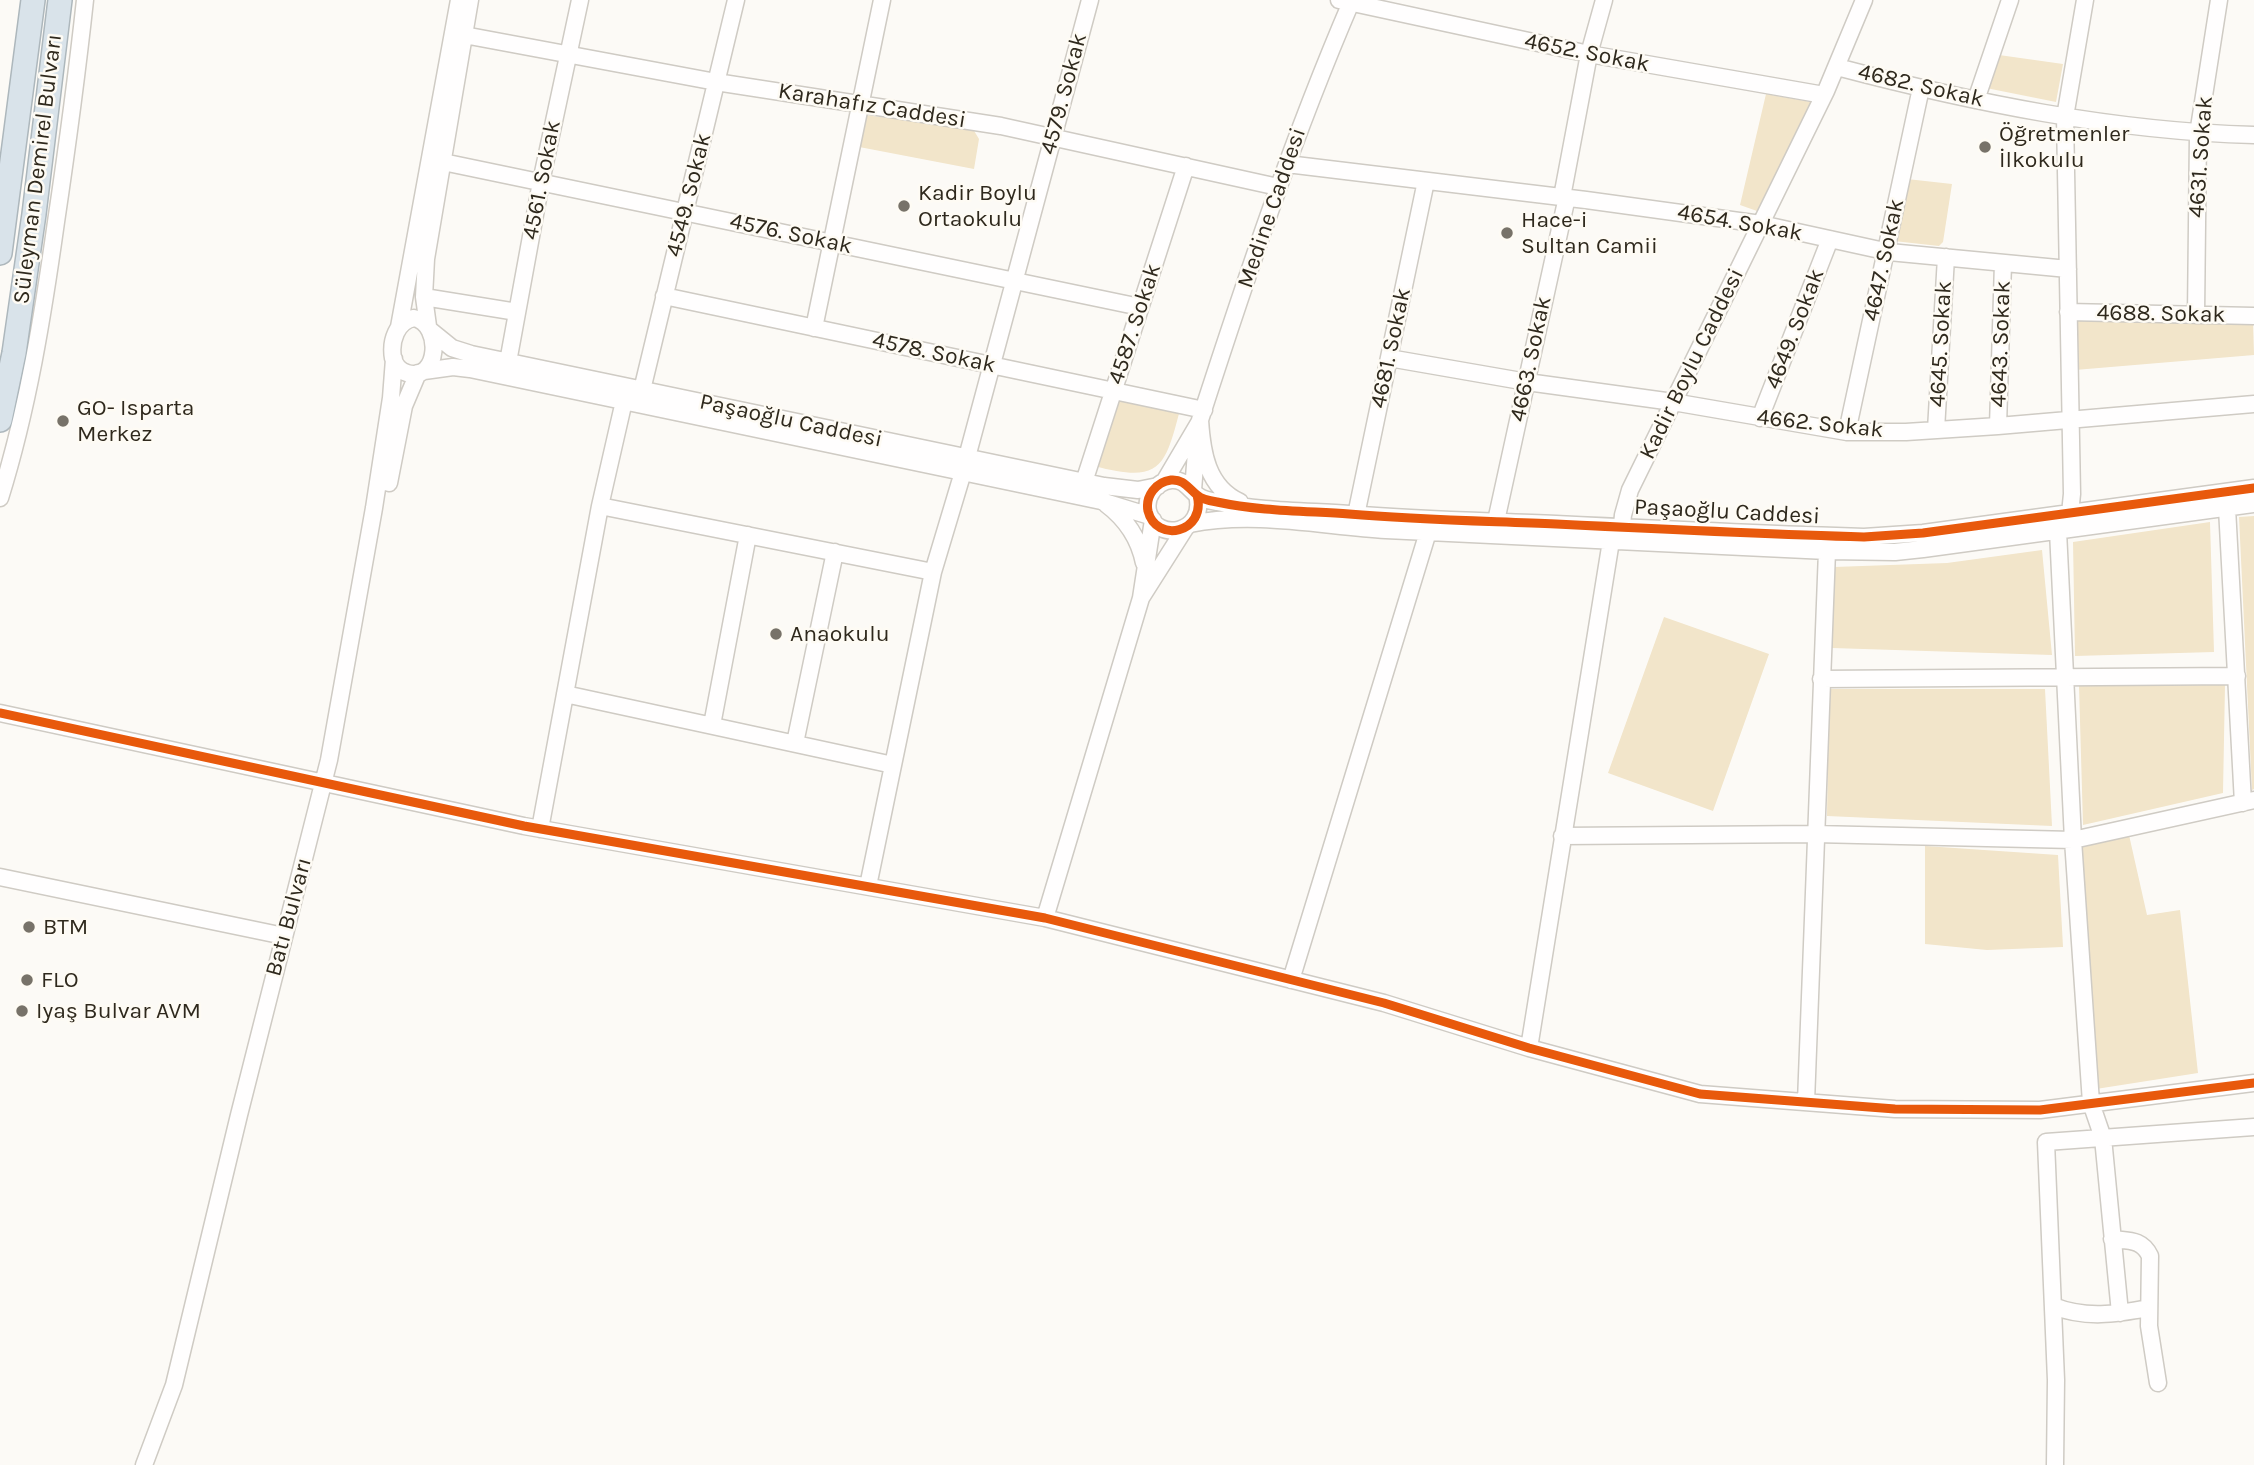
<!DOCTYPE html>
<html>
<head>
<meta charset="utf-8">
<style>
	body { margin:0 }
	canvas { display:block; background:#fcfaf6 }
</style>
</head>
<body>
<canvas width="2254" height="1465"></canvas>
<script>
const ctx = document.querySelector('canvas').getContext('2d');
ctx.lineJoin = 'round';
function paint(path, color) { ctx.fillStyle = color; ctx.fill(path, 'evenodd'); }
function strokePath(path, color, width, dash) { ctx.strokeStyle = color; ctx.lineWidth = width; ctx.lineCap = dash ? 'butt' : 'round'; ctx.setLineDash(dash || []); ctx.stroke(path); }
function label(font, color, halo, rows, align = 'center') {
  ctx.font = font + ' Karla,sans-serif'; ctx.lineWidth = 5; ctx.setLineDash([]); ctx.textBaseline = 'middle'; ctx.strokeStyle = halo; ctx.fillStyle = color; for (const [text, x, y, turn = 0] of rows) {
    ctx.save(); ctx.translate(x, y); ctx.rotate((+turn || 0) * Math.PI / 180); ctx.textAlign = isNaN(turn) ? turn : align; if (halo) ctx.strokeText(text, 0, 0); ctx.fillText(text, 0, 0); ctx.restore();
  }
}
paint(new Path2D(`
	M1999,55L2063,64L2056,102L1986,88Z
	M1766,94L1811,102L1757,211L1740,205Z
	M857,114L973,129L979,139L974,169L854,146Z
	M1907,179L1952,184L1943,242L1939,246L1894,241Z
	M2074,316L2253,321L2254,355L2075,370Z
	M1117,394L1181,406C1165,467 1162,484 1094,466Z
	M2254,516V789L2252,790L2239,517Z
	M2210,522L2214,652L2075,656L2073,542Z
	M2042,550L2052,655L1832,648L1834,567L1947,563Z
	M1664,617L1769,654L1713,811L1608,773Z
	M2225,685L2223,793L2083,825L2079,686Z
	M1829,689H2045L2052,826L1827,816Z
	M2129,835L2147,915L2180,910L2198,1073L2096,1089L2078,845Z
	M1925,846L2058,855L2063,947L1987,950L1925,944Z`), '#f2e5ca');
const minor = new Path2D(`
	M1339,0L1589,54L1824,95
	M464,35L716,82L1001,126L1278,187
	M1837,67C1974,103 2113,131 2254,135
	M1976,100L2010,0
	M443,162L1140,307
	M1287,164L1586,200L1761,224L1889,252L2068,269
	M1562,197L1589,54L1604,0
	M664,296L1204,410
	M424,297L517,312
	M2068,312L2254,316
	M2196,315L2198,134L2219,0
	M414,318C443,324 439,383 407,373C400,371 395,365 393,358C390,341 397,321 414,318Z
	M428,326L424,297L426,259L470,0
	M399,327L459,0
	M814,328L882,0
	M431,331L452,348L471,354L1104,486L1138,490L1158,486
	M1389,358L1527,382L1673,402L1847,432H1906L1998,426L2254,404
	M508,362L541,182L580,0
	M424,371L453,367L470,369L1101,501L1150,516
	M642,390L736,0
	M1760,418L1830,239
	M1998,426L2003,263
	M1936,430L1946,257
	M1847,432L1921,88
	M1084,482L1186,166
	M1164,482L1200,421
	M389,483L404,406L418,373
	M1193,490L1197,440
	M1197,495C1207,533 1156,544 1148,511C1145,496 1156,482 1171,480C1184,479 1188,488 1197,495C1201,499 1211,501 1217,502C1259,511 1306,511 1349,514C1418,520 1487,521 1556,524C1658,529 1761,534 1864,537L1923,533L2254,488
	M0,498C28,408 43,315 56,222C67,148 77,74 85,0
	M1240,502C1207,487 1202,452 1200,420C1246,278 1293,137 1352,0
	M1106,504C1126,519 1139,538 1144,563
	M600,506L933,572
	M2227,508L2243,803
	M1356,515L1426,181
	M1153,520L1141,598L1186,527
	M1496,521L1567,197
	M2069,523L2072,494L2065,117L2085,0
	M1190,524C1254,511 1322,526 1386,530C1533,537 1680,544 1827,551L1895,552L1923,549L2254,504
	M2058,531L2073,840L2254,800
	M1621,535L1623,515L1630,490L1826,91L1864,0
	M1821,679L2237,676
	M565,694L893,765
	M0,713L524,826L1045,918L1384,1003L1529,1048L1700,1094L1895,1109L2040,1110L2254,1083
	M712,725L748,535
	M795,743L835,552
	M540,829L600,506L624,401
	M1562,836L1815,834L2073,840L2091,1103L2103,1138L2120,1313
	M0,877L284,936
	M868,886L933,572L963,472L1090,0
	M1045,918L1141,598
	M1291,980L1428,532
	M1529,1048L1611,541
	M1806,1102L1827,551
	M2112,1239C2129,1241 2142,1239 2150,1256L2149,1326L2158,1383
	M2053,1306C2086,1319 2116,1314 2149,1308
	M144,1465L174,1385L239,1115L329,760L374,508L391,398L394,359
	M2055,1465L2056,1380L2046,1142L2254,1127`);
const highway = new Path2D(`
	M0,253L33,0
	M0,420L14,353L34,214L60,0`);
strokePath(minor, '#cfcbc4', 19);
strokePath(highway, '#adb7bc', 26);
strokePath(minor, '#fffefe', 16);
strokePath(highway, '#d9e3ea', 23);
strokePath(new Path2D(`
	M1197,495C1207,533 1156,544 1148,511C1145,496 1156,482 1171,480C1184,479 1188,488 1197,495C1201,499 1211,501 1217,502C1259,511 1306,511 1349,514C1418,520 1487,521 1556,524C1658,529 1761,534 1864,537L1923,533L2254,488
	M0,713L524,826L1045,918L1384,1003L1529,1048L1700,1094L1895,1109L2040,1110L2254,1083`), '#e8590c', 9);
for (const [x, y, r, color] of [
	[1985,147,7,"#777269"],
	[904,206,7,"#777269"],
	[1507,233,7,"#777269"],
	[63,421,7,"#777269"],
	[776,634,7,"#777269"],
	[29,927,7,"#777269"],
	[27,980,7,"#777269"],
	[22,1011,7,"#777269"]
]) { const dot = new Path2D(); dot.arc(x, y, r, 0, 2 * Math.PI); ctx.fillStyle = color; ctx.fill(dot); strokePath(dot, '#fefbf4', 2.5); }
label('23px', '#2f291d', '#fefbf4', [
	["4652. Sokak",1587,53,11],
	["4682. Sokak",1921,86,13],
	["4579. Sokak",1064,94,-75],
	["Karahafız Caddesi",872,106,9],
	["4631. Sokak",2201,157,-86],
	["Süleyman Demirel Bulvarı",38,169,-83],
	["4561. Sokak",542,180,-79],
	["4549. Sokak",689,195,-76],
	["Medine Caddesi",1272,208,-71],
	["4654. Sokak",1740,223,10],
	["4576. Sokak",791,234,12],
	["4647. Sokak",1884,260,-78],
	["4688. Sokak",2161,314,1],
	["4587. Sokak",1135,324,-72],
	["4649. Sokak",1795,329,-69],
	["4645. Sokak",1941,344,-87],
	["4643. Sokak",2001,344,-88],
	["4681. Sokak",1391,348,-78],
	["4578. Sokak",934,353,12],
	["4663. Sokak",1531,359,-78],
	["Kadir Boylu Caddesi",1692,364,-64],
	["Paşaoğlu Caddesi",791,421,12],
	["4662. Sokak",1820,424,6],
	["Paşaoğlu Caddesi",1727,512,3],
	["Batı Bulvarı",289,917,-75]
]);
label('23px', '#2f291d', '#fefbf4', [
	["Öğretmenler",1999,134],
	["İlkokulu",1999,160],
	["Kadir Boylu",918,193],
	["Ortaokulu",918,219],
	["Hace-i",1521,220],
	["Sultan Camii",1521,246],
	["GO- Isparta",77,408],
	["Merkez",77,434],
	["Anaokulu",790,634],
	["BTM",43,927],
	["FLO",41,980],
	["Iyaş Bulvar AVM",36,1011]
], 'left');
</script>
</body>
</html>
